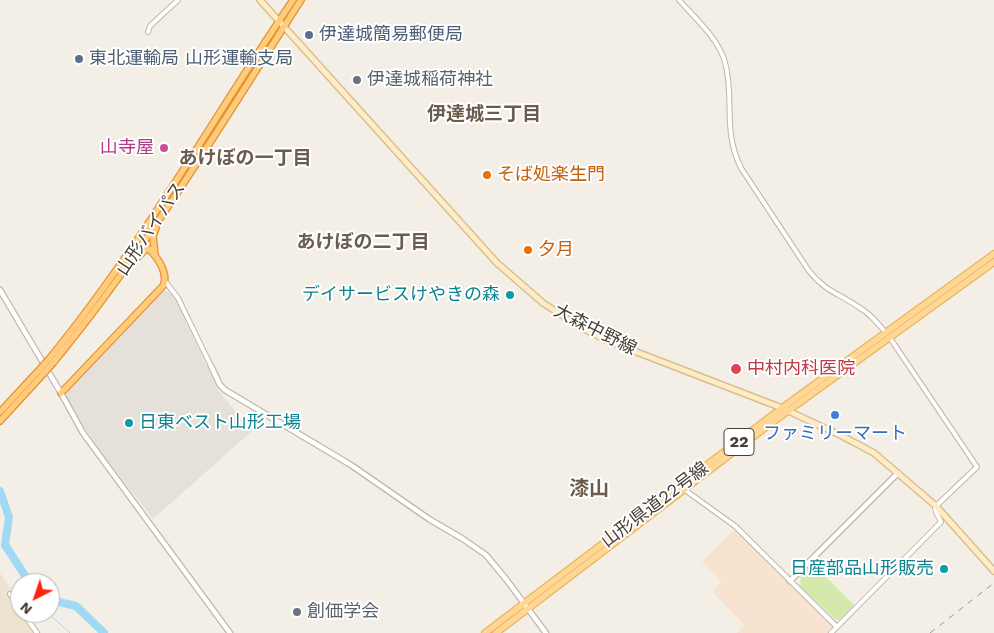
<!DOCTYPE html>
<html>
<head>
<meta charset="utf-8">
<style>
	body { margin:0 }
	#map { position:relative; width:994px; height:633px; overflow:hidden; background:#f4efe6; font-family:"Work Sans",sans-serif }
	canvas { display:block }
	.north { position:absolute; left:10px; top:573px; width:50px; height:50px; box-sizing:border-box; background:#fff; border:1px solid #b5b2ae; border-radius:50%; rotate:221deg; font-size:14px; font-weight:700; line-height:20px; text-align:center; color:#473f35 }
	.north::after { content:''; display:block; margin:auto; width:18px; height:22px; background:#ff2112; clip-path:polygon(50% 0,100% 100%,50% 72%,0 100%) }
</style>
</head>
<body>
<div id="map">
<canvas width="994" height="633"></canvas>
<div class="north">N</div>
</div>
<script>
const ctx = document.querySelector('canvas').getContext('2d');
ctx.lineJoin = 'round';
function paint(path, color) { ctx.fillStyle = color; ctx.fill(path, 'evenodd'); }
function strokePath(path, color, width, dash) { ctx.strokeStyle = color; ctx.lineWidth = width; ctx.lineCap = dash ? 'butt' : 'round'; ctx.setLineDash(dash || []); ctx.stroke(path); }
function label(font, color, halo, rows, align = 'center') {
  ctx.font = font + ' "Work Sans","Noto Sans JP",sans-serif'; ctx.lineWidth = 4; ctx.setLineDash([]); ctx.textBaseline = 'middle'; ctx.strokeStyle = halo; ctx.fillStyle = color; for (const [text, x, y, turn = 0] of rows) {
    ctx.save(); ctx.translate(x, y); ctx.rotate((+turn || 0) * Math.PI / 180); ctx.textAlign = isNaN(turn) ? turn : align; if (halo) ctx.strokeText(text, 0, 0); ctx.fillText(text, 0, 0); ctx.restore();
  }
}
paint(new Path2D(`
	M733,531H737L834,628L829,633H737L744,625L712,591L721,582L702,562Z`), '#f7e3d0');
paint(new Path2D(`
	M164,291L172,292L218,390L252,431L153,519L101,452L83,425L67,398V392Z`), '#e6e0db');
paint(new Path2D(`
	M0,573L20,602V613H27L41,633H0Z`), '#eee3d0');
paint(new Path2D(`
	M812,563L855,606L841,620H836L800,586L801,572Z`), '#d4eaad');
strokePath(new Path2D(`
	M48,613L70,633`), '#a0d9f4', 1);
strokePath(new Path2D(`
	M0,491L9,517L5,545L30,583
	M50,600L76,606L104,633`), '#a0d9f4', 8);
const minor = new Path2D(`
	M679,0C695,18 718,38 725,62C735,99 722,130 741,168L809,271C827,293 839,293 860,308C871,314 878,324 886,333
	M148,32L150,26L178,0
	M165,281L178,298L211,366
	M685,490L735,526L837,627
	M10,594L20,609
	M23,613L37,633
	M831,633L941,522L936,512L935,507L977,467L890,338`);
const tertiary = new Path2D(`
	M0,290L61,393L83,433L230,633
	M211,366L220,385L225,390L351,465L429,519L463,539L486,555L506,579L546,633
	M790,581L898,473`);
const secondary = new Path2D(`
	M260,0L497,263L543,303L580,327L608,341L782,408L842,436L874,453L936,506L994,571`);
const primary = new Path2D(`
	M485,633L782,408L994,254
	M496,633L770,424L994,262`);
const trunk = new Path2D(`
	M155,255L153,236L156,228
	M49,359C141,247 212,120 293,0
	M53,363C146,250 222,123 301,0
	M61,393L163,286C169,274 158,258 149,249L145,250L137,258
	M0,412L41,368
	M0,421L45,372`);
strokePath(minor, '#c0b6a8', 6);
strokePath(tertiary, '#c0b6a8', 7);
strokePath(secondary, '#d7bf94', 8);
strokePath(primary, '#eab45f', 8);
strokePath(trunk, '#e5922f', 8);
strokePath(minor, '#fff', 4);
strokePath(tertiary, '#fff', 4.5);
strokePath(secondary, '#ffecc5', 5);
strokePath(primary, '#ffd794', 5.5);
strokePath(trunk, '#ffcb7d', 5.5);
strokePath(new Path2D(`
	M930,633L994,583`), '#969696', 1, [6, 6]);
const trunkBridge = new Path2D(`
	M41,368L49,359
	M45,372L53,363`);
strokePath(trunkBridge, '#e5922f', 8, []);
strokePath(trunkBridge, '#ffcb7d', 5.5);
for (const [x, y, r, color] of [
	[309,35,5,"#5c6f8a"],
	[79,59,5,"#5c6f8a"],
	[357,80,5,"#6b7280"],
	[164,148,5,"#d1479c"],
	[487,175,5,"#e8710a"],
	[528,250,5,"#e8710a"],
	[510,295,5,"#0f9aa8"],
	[736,369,6,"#e0444e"],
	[835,415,5,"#3f7fe0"],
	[129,423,5,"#0f9aa8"],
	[944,569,5,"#0f9aa8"],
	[297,612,5,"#6b7280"]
]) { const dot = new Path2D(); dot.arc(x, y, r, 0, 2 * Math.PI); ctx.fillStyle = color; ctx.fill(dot); strokePath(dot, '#fff', 2); }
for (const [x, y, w] of [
	[739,442,30]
]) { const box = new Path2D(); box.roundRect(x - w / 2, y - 13.5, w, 27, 4); ctx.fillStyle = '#fff'; ctx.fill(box); strokePath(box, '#473f35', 1); }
label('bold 16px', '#473f35', null, [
	["22",739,442]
]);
label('18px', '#4e5e75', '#fff', [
	["伊達城簡易郵便局",319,35],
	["東北運輸局 山形運輸支局",89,59]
], 'left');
label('18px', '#5b616d', '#fff', [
	["伊達城稲荷神社",367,80],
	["創価学会",307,612]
], 'left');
label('18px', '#b23c85', '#fff', [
	["山寺屋",154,148]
], 'right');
label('18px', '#c56008', '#fff', [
	["そば処楽生門",497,175],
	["夕月",538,250]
], 'left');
label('18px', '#473f35', '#fff', [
	["山形バイパス",151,229,-56],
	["大森中野線",595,330,27],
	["山形県道22号線",655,505,-37]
]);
label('18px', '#0d838f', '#fff', [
	["デイサービスけやきの森",500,295],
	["日東ベスト山形工場",139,423,"left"],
	["日産部品山形販売",934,569]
], 'right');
label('18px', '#be3a42', '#fff', [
	["中村内科医院",747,369]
], 'left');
label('18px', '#366cbe', '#fff', [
	["ファミリーマート",835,434]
]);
label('bold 19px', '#6b5c4c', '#fff', [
	["伊達城三丁目",484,114],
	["あけぼの一丁目",245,158],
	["あけぼの二丁目",363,242]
]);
label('bold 20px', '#6b5c4c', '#fff', [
	["漆山",589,489]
]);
</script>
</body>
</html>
